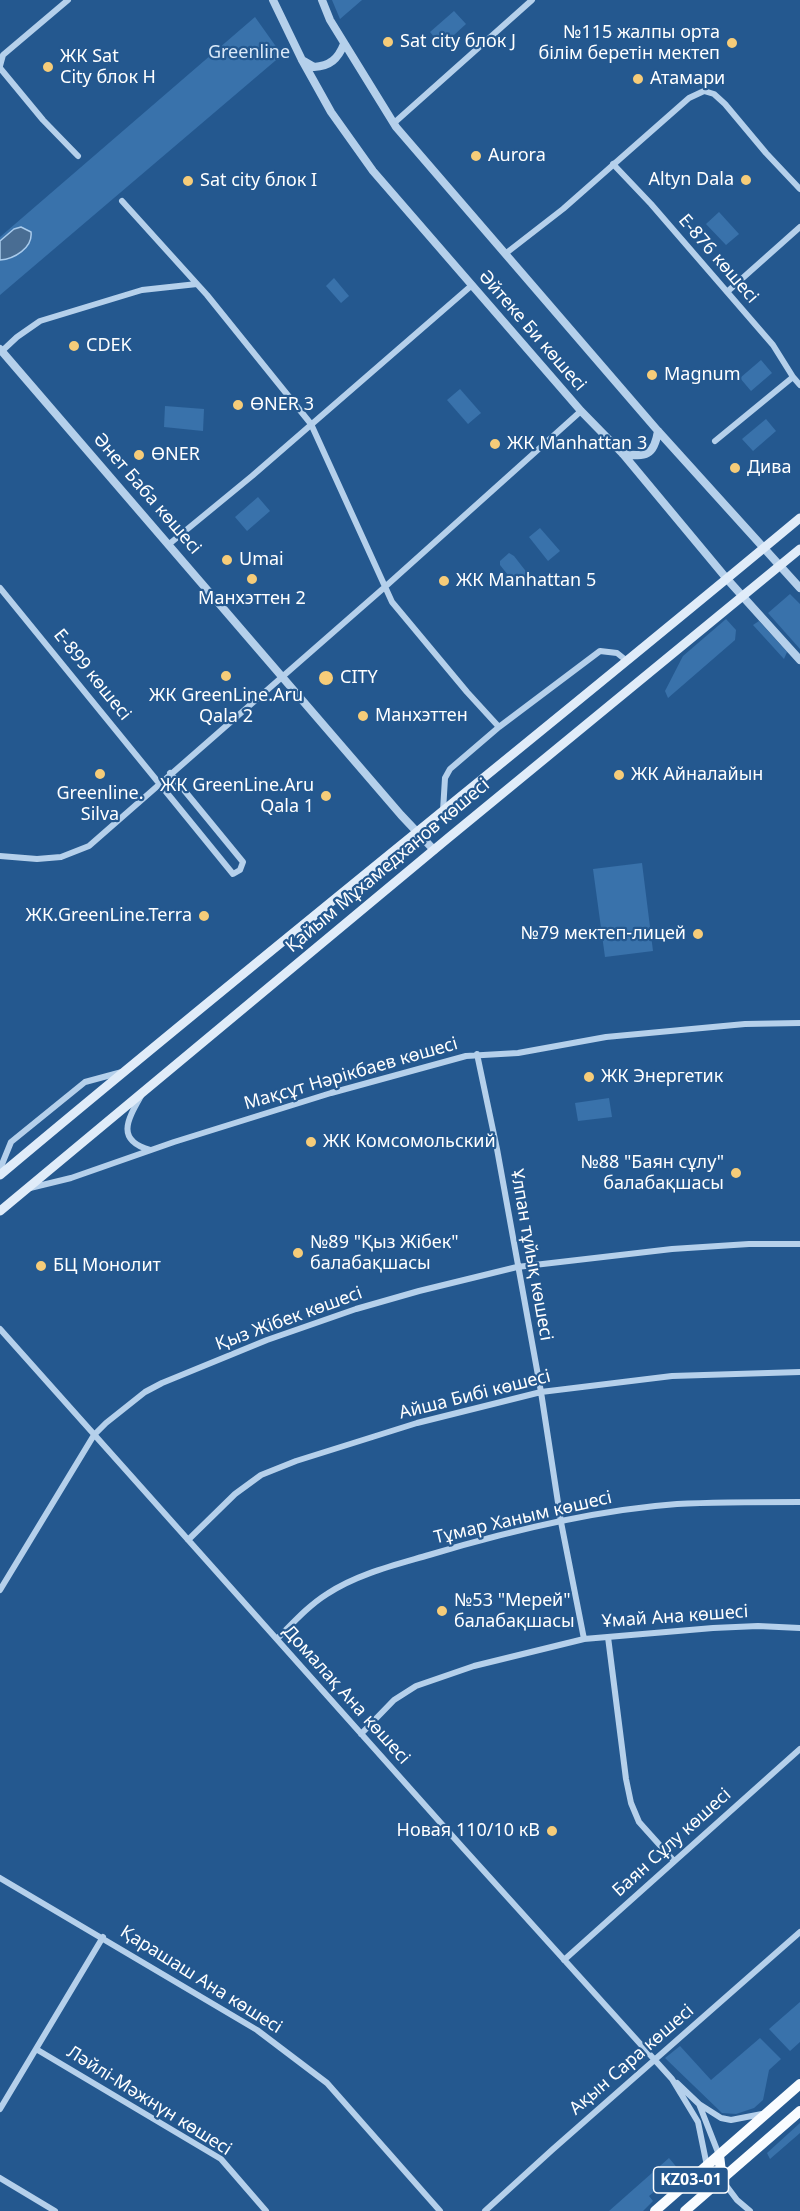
<!DOCTYPE html>
<html>
<head>
<meta charset="utf-8">
<style>
	body { margin:0 }
	canvas { display:block; background:#24588f }
</style>
</head>
<body>
<canvas width="800" height="2211"></canvas>
<script>
const ctx = document.querySelector('canvas').getContext('2d');
ctx.lineJoin = 'round';
function paint(path, color) { ctx.fillStyle = color; ctx.fill(path, 'evenodd'); }
function strokePath(path, color, width, dash) { ctx.strokeStyle = color; ctx.lineWidth = width; ctx.lineCap = dash ? 'butt' : 'round'; ctx.setLineDash(dash || []); ctx.stroke(path); }
function label(font, color, halo, rows, align = 'center') {
  ctx.font = font + ' "Noto Sans",sans-serif'; ctx.lineWidth = 4.5; ctx.setLineDash([]); ctx.textBaseline = 'middle'; ctx.strokeStyle = halo; ctx.fillStyle = color; for (const [text, x, y, turn = 0] of rows) {
    ctx.save(); ctx.translate(x, y); ctx.rotate((+turn || 0) * Math.PI / 180); ctx.textAlign = isNaN(turn) ? turn : align; if (halo) ctx.strokeText(text, 0, 0); ctx.fillText(text, 0, 0); ctx.restore();
  }
}
paint(new Path2D(`
	M332,0H362L340,19Z
	M454,11L466,24L442,46L430,32Z
	M255,17L282,55L0,295V237Z
	M719,212L739,234L726,245L706,224Z
	M334,278L349,296L341,303L326,286Z
	M761,360L772,373L751,391L740,378Z
	M460,389L481,413L468,424L447,400Z
	M165,406L204,409L203,431L164,427Z
	M766,419L776,431L753,451L742,439Z
	M258,497L270,511L247,531L235,517Z
	M540,528L560,551L548,561L529,537Z
	M509,553L514,556L528,574L527,580L521,586L516,585L500,565V561Z
	M790,594L800,604V649L768,613Z
	M726,619L736,630L735,640L668,698L665,691L683,656Z
	M759,621L787,652L784,659L753,625Z
	M642,863L653,951L605,957L593,869Z
	M609,1098L612,1117L578,1121L575,1103Z
	M800,2002V2042L790,2051L769,2029Z
	M760,2038L781,2059L769,2070L763,2100L754,2108L736,2114L722,2113L665,2058L680,2046L711,2080Z
	M800,2123V2133L770,2159L767,2153Z
	M669,2158L679,2170L649,2196L653,2201L643,2211H609Z`), '#3972ab');
const water = new Path2D(`
	M21,227L31,232C33,248 14,259 0,260V241L14,229Z`);
paint(water, '#496d93');
strokePath(water, '#a9cbec', 1.5);
strokePath(new Path2D(`
	M0,66L3,55L68,0
	M0,68L43,120L78,156
	M394,123L532,0
	M613,164L651,204L773,345L793,377
	M122,201L207,295L311,424L392,602L467,692L499,727
	M505,254L563,209L689,98L704,91L714,94L725,104L766,153L800,189
	M727,292L800,227
	M2,351L17,337L40,321L142,290L197,284
	M715,441L793,377L800,385
	M168,545L252,476L471,286
	M0,588L233,874L240,870L243,862L170,773
	M443,811L445,778L450,769L499,727L600,651L617,653L627,661
	M0,856L37,859L61,857L89,846L386,586L581,411
	M477,1054L497,1149L541,1392L561,1522L584,1639
	M141,1096C128,1119 115,1140 150,1150
	M0,1169L11,1142L85,1082L122,1072
	M30,1188L71,1178L174,1142L331,1093L466,1056L518,1053L606,1037L745,1024L800,1023
	M0,1329L464,1849L672,2079L698,2122L707,2166
	M188,1540L235,1494L261,1475L296,1461L417,1423L541,1392L672,1376L800,1372
	M0,1590L94,1435L106,1423L145,1392L162,1383L267,1340L356,1309L419,1291L517,1267L672,1249L749,1244H800
	M608,1637L626,1779L631,1803L639,1822L674,1861
	M277,1639C293,1623 308,1606 327,1594C357,1574 395,1565 429,1555C509,1531 594,1510 677,1504C718,1502 759,1502 800,1502
	M361,1734L394,1700L416,1686L474,1666L584,1639L713,1628L758,1626L800,1628
	M0,1878L257,2030L327,2083L440,2211
	M564,1960L800,1749
	M36,2049L221,2159L266,2211
	M677,2083L699,2104L719,2155
	M699,2104L721,2118L731,2120L762,2114
	M0,2109L103,1937
	M0,2178L55,2211
	M722,2180L737,2200L750,2211
	M485,2211L552,2150L800,1932`), '#b5d0eb', 6);
strokePath(new Path2D(`
	M273,0L302,60L331,112L373,171L581,411L623,454L727,579L800,660
	M322,0L330,20L396,127L658,431L800,588
	M302,60L314,67C330,66 338,59 344,44
	M0,349L401,815L434,850
	M623,454C646,457 654,456 658,431`), '#b5d0eb', 8);
strokePath(new Path2D(`
	M0,1175C264,953 535,739 800,518
	M0,1211L447,839L800,549`), '#e0ecf9', 9);
strokePath(new Path2D(`
	M719,2155L722,2180
	M655,2211L800,2084
	M685,2211L800,2111`), '#f9fcff', 10);
for (const [x, y, r, color] of [
	[388,42,6,"#f6cc79"],
	[732,43,6,"#f6cc79"],
	[48,67,6,"#f6cc79"],
	[638,79,6,"#f6cc79"],
	[476,156,6,"#f6cc79"],
	[746,180,6,"#f6cc79"],
	[188,181,6,"#f6cc79"],
	[74,346,6,"#f6cc79"],
	[652,375,6,"#f6cc79"],
	[238,405,6,"#f6cc79"],
	[495,444,6,"#f6cc79"],
	[139,455,6,"#f6cc79"],
	[735,468,6,"#f6cc79"],
	[227,560,6,"#f6cc79"],
	[252,579,6,"#f6cc79"],
	[444,581,6,"#f6cc79"],
	[226,676,6,"#f6cc79"],
	[326,678,8,"#f6cc79"],
	[363,716,6,"#f6cc79"],
	[100,774,6,"#f6cc79"],
	[619,775,6,"#f6cc79"],
	[326,796,6,"#f6cc79"],
	[204,916,6,"#f6cc79"],
	[698,934,6,"#f6cc79"],
	[589,1077,6,"#f6cc79"],
	[311,1142,6,"#f6cc79"],
	[736,1173,6,"#f6cc79"],
	[298,1253,6,"#f6cc79"],
	[41,1266,6,"#f6cc79"],
	[442,1611,6,"#f6cc79"],
	[552,1831,6,"#f6cc79"]
]) { const dot = new Path2D(); dot.arc(x, y, r, 0, 2 * Math.PI); ctx.fillStyle = color; ctx.fill(dot); strokePath(dot, '#24588f', 2); }
for (const [x, y, w] of [
	[691,2180,75]
]) { const box = new Path2D(); box.roundRect(x - w / 2, y - 13, w, 26, 4.5); ctx.fillStyle = '#24588f'; ctx.fill(box); strokePath(box, '#fff', 1.5); }
label('bold 16px', '#fff', null, [
	["KZ03-01",691,2180]
]);
label('18px', '#fff', '#24588f', [
	["№115 жалпы орта",720,33,"right"],
	["білім беретін мектеп",720,54,"right"],
	["Sat city блок J",400,42],
	["ЖК Sat",60,57],
	["City блок H",60,78],
	["Атамари",650,79],
	["Aurora",488,156],
	["Altyn Dala",734,180,"right"],
	["Sat city блок I",200,181],
	["CDEK",86,346],
	["Magnum",664,375],
	["ӨNER 3",250,405],
	["ЖК Manhattan 3",507,444],
	["ӨNER",151,455],
	["Дива",747,468],
	["Umai",239,560],
	["ЖК Manhattan 5",456,581],
	["Манхэттен 2",252,599,"center"],
	["CITY",340,678],
	["ЖК GreenLine.Aru",226,696,"center"],
	["Qala 2",226,717,"center"],
	["Манхэттен",375,716],
	["ЖК Айналайын",631,775],
	["ЖК GreenLine.Aru",314,786,"right"],
	["Qala 1",314,807,"right"],
	["Greenline.",100,794,"center"],
	["Silva",100,815,"center"],
	["ЖК.GreenLine.Terra",192,916,"right"],
	["№79 мектеп-лицей",686,934,"right"],
	["ЖК Энергетик",601,1077],
	["ЖК Комсомольский",323,1142],
	["№88 \"Баян сұлу\"",724,1163,"right"],
	["балабақшасы",724,1184,"right"],
	["№89 \"Қыз Жібек\"",310,1243],
	["балабақшасы",310,1264],
	["БЦ Монолит",53,1266],
	["№53 \"Мерей\"",454,1601],
	["балабақшасы",454,1622],
	["Новая 110/10 кВ",540,1831,"right"]
], 'left');
label('18px', '#dae9f9', '#24588f', [
	["Greenline",249,53]
]);
label('18px', '#fff', '#24588f', [
	["Е-876 көшесі",718,259,49],
	["Әйтеке Би көшесі",532,331,49],
	["Әнет Баба көшесі",147,494,49],
	["Е-899 көшесі",92,675,51],
	["Қайым Мұхамедханов көшесі",388,866,-40],
	["Мақсұт Нәрікбаев көшесі",351,1074,-16],
	["Ұлпан тұйық көшесі",531,1255,80],
	["Қыз Жібек көшесі",289,1319,-20],
	["Айша Бибі көшесі",475,1395,-14],
	["Тұмар Ханым көшесі",523,1518,-13],
	["Ұмай Ана көшесі",675,1617,-4],
	["Домалақ Ана көшесі",346,1695,48],
	["Баян Сұлу көшесі",672,1843,-42],
	["Қарашаш Ана көшесі",201,1980,32],
	["Ақын Сара көшесі",632,2060,-41],
	["Ләйлі-Мәжнүн көшесі",149,2101,32]
]);
</script>
</body>
</html>
